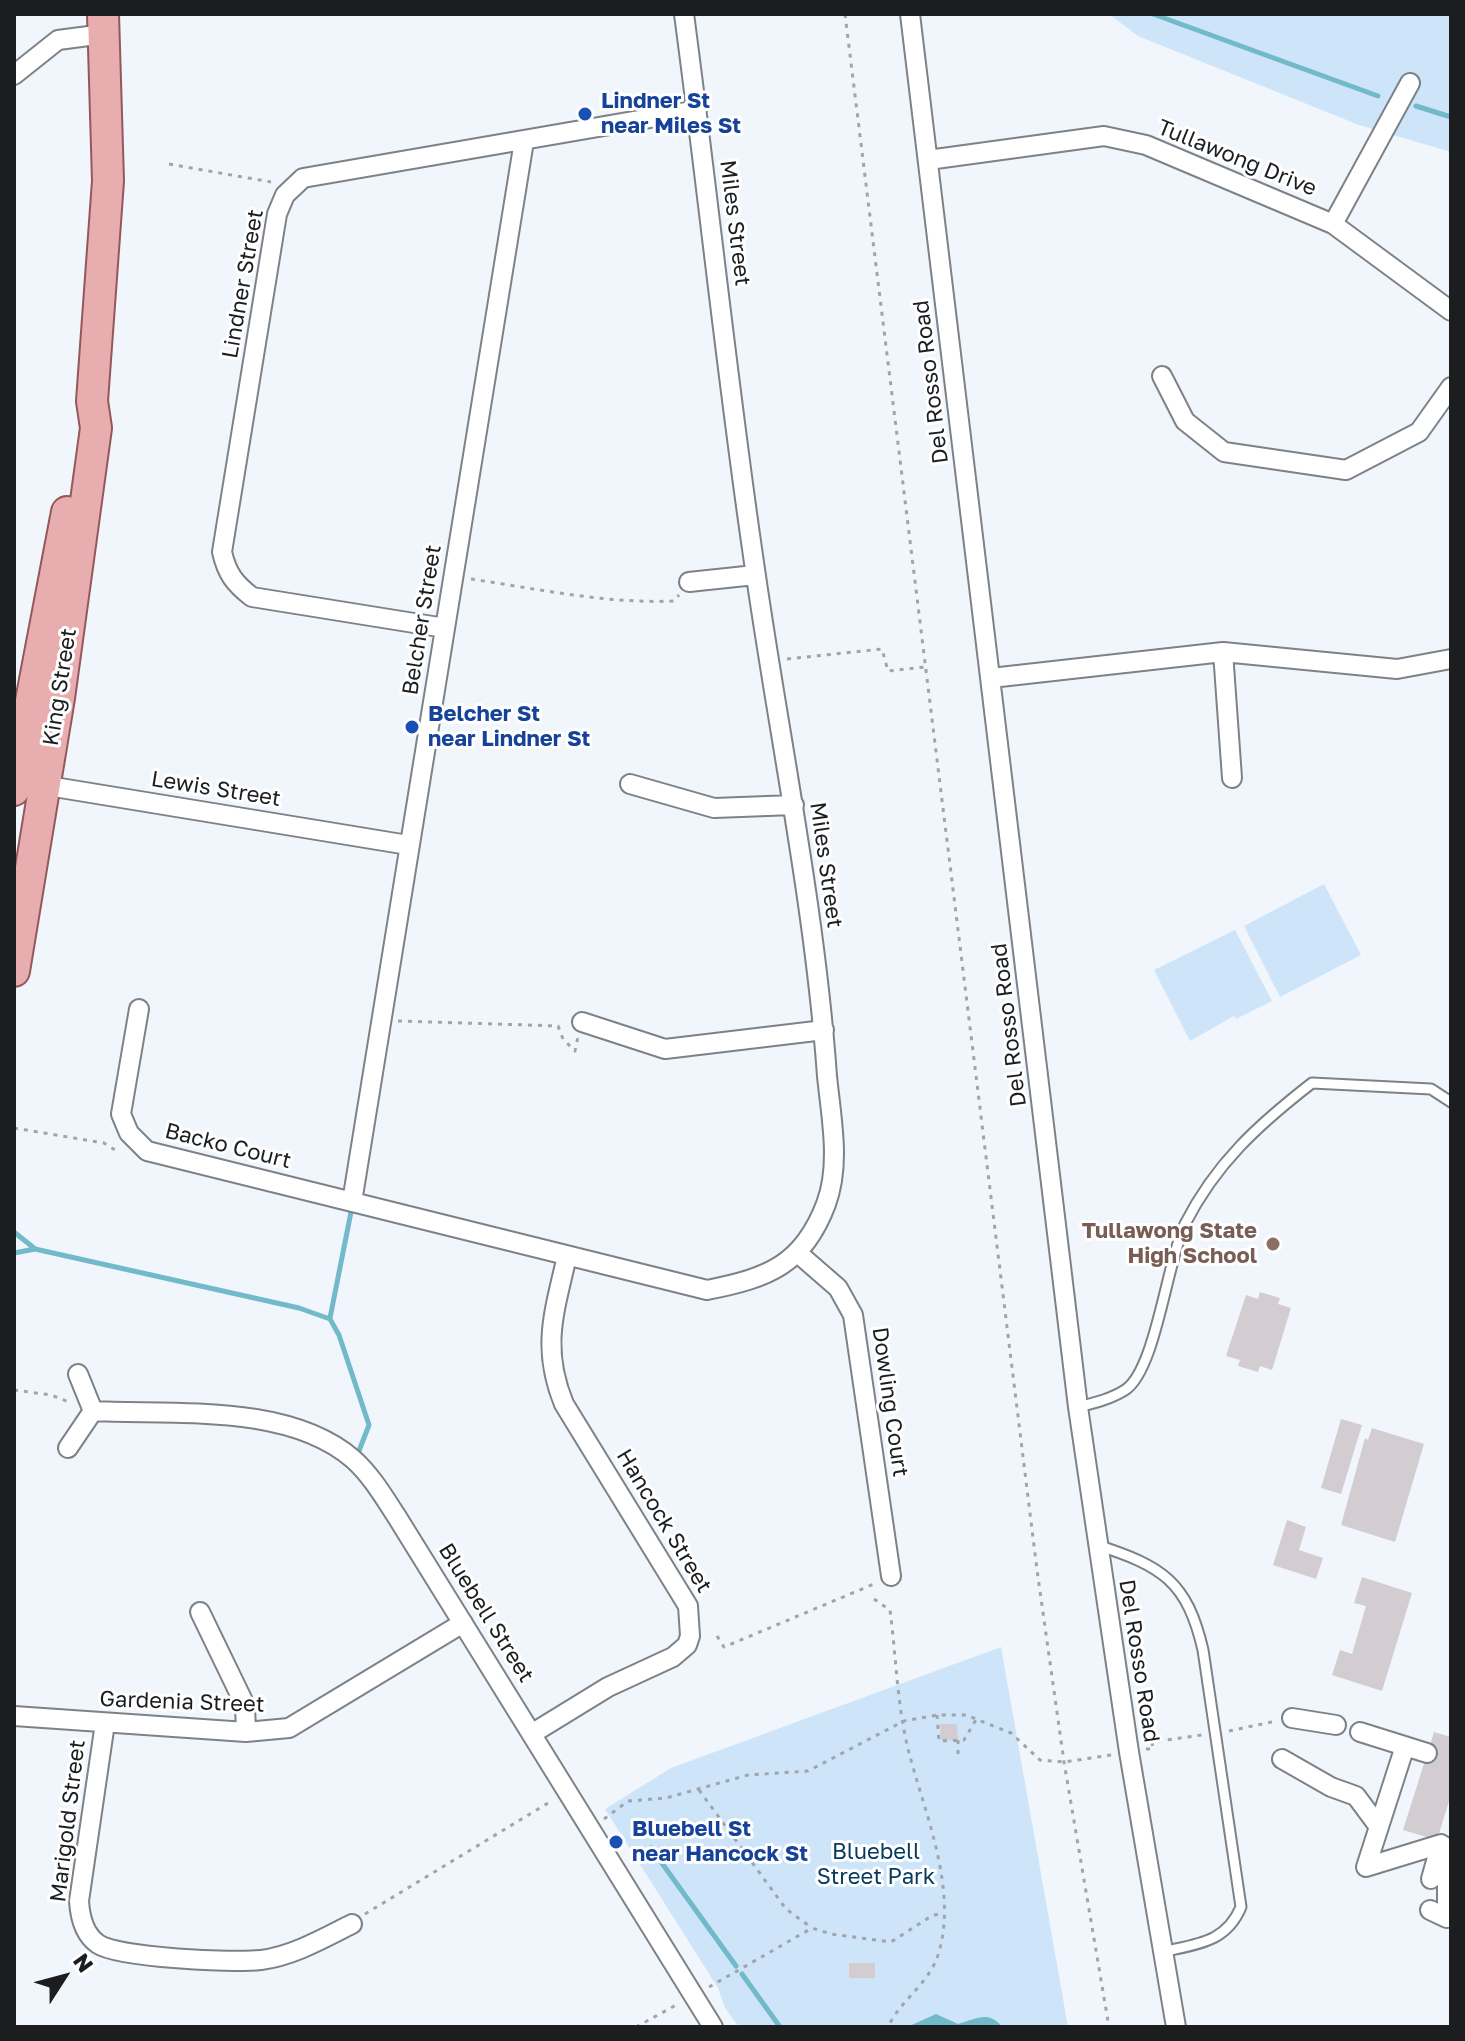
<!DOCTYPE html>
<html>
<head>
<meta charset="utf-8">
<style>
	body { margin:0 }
	#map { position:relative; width:1465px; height:2041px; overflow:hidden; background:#f0f6fc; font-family:"Golos Text",sans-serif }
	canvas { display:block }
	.frame { position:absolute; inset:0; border:16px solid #1b1d1f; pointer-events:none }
	.north { position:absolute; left:24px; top:1937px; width:80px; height:80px; -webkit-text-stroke:6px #fff; paint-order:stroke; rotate:54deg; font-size:22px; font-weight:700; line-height:32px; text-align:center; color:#1b1d1f }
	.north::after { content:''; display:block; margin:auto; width:28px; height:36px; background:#1b1d1f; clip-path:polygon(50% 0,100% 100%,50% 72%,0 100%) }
</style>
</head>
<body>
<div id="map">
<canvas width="1465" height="2041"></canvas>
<div class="frame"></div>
<div class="north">N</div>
</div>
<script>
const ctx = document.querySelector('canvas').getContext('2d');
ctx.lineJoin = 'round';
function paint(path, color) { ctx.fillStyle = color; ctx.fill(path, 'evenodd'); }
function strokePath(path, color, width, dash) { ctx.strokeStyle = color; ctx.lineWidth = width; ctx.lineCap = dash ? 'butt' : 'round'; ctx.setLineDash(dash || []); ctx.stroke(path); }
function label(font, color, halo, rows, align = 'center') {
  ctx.font = font + ' "Golos Text",sans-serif'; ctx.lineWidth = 6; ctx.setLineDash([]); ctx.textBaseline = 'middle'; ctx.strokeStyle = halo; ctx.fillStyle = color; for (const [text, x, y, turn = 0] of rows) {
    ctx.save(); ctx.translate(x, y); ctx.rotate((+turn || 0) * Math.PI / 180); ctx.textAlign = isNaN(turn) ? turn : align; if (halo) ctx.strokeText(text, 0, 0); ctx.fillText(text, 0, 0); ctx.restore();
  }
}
paint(new Path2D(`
	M1109,14H1451V152L1359,125L1138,36Z
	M1324,884L1361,955L1280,997L1244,926Z
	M1235,930L1272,1001L1236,1019L1234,1016L1190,1041L1154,970Z
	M1001,1647L1068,2027H739L725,2008L718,1988L605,1809L671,1768Z`), '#cee4f9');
paint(new Path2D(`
	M936,2014L958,2024C976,2019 989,2010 1002,2027H907Z`), '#72bac9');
strokePath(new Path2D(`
	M1153,14L1378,96
	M1416,106L1451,117
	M14,1232L34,1248
	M14,1253L35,1249L299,1308L330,1319L339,1335L369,1425L357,1456
	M330,1318L352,1207
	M651,1848L736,1966
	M742,1974L780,2027`), '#72bac9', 5);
paint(new Path2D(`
	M1260,1292L1280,1298L1278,1304L1291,1308L1272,1370L1260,1366L1258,1372L1238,1366L1240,1360L1226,1356L1246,1295L1258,1299Z
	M1341,1419L1362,1425L1341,1494L1321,1488Z
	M1372,1428L1424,1444L1395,1542L1341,1525L1365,1438L1368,1440Z
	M1287,1520L1306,1527L1299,1550L1323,1558L1316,1579L1273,1565Z
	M1362,1577L1412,1593L1382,1691L1332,1675L1340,1650L1352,1654L1366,1606L1354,1603Z
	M940,1724H957L958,1740H941Z
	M1434,1732L1451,1737V1795L1437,1840L1403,1830Z
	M849,1963H875V1978H849Z`), '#d3cdd2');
const lane = new Path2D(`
	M1078,1407C1094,1403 1111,1399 1125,1390C1156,1370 1167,1261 1185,1224C1216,1163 1258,1125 1312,1083L1431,1089L1451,1102
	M1097,1545C1162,1566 1187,1581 1203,1650L1241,1907C1226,1943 1196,1944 1162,1952`);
const street = new Path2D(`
	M910,14L1078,1407L1129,1752L1176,2027
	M14,75L58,40L104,34
	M928,160L1104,136L1146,145L1333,224L1451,311
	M1333,224L1410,83
	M1162,376L1185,421L1224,452L1346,470L1419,432L1451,387
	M689,582L755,575
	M445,628L252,597C235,584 227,574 222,552L277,214L285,195L303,178L697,110
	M1223,652L1232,778
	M991,678L1223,652L1397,669L1451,659
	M36,784L408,845
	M630,784L714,808L794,805
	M139,1009L121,1114L129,1133L147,1151L707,1290C768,1278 803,1265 826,1204C841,1164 831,1117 827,1076C815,908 780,742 756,576C728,389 709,201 684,14
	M582,1022L665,1049L824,1030
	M352,1202L524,141
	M800,1255L838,1288L853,1315L891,1576
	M93,1411C173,1415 288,1403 353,1459C371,1475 384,1497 397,1517L713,2027
	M68,1448L93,1411L78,1374
	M200,1612L245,1705L246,1732
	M14,1716L246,1732L289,1728L463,1623
	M1292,1718L1336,1725
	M105,1723L79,1901C80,1917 85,1935 98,1944C119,1958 234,1963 261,1960C293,1956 324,1938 352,1924
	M1360,1732L1427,1753
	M533,1733L608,1687L673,1657L687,1645L690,1636L688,1606L564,1404C541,1348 554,1313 567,1256
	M1405,1746L1366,1867L1441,1844L1451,1851
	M1282,1759L1331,1787L1356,1796L1379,1827
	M1431,1879L1440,1847
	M1430,1910L1447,1918V1848`);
const primary = new Path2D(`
	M14,790L67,512
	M14,971L59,698L96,428L92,401L108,181L103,14`);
strokePath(lane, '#7c8287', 13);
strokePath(street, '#7c8287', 22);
strokePath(primary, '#95585a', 34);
strokePath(new Path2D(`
	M845,14L1037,1570L1064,1762L1109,2027
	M169,164L271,182
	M471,579C538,589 607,604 674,601L679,595
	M787,659L882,649L888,671L925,667
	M398,1021L558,1026L563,1039L575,1051L578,1037
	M14,1128L104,1143L115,1150
	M14,1390L51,1395L71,1403
	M874,1599L890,1610C896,1655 897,1704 908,1749C924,1812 960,1892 937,1958C927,1985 900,2001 888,2027
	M717,1636L724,1647L874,1584
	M937,1715L939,1741L964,1740L977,1718
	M1229,1731L1276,1721
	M1146,1749H1153L1152,1742L1202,1735
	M958,1754V1740
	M699,1790L786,1909L812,1928
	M604,1819L628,1801L666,1798L748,1775L808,1771L904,1721L937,1715H966L1011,1733L1040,1760L1064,1762L1111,1755
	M365,1914L553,1800
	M709,1987L812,1928L831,1934L891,1942L933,1915L943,1914
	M636,2027L678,2004`), '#a1a5aa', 3, [4, 6]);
strokePath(lane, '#fff', 9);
strokePath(street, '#fff', 18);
strokePath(primary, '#e7adaf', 30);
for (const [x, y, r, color] of [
	[585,114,8,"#1a4fb4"],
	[412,727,8,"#1a4fb4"],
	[1273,1244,8,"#8d6e63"],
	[616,1842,8,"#1a4fb4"]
]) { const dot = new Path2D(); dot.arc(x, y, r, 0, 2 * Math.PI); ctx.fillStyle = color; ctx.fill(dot); strokePath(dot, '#fff', 3); }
label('bold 22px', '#164399', '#fff', [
	["Lindner St",601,101],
	["near Miles St",601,126],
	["Belcher St",428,714],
	["near Lindner St",428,739],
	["Bluebell St",632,1829],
	["near Hancock St",632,1854]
], 'left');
label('22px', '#1b1d1f', '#fff', [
	["Tullawong Drive",1237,158,22],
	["Miles Street",735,223,83],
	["Lindner Street",243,284,-80],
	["Del Rosso Road",931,382,-97],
	["Belcher Street",422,620,-81],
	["King Street",60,687,-81],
	["Lewis Street",216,789,9],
	["Miles Street",826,865,82],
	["Del Rosso Road",1009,1025,-97],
	["Backo Court",228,1146,14],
	["Dowling Court",890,1402,82],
	["Hancock Street",664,1521,59],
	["Bluebell Street",486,1613,58],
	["Del Rosso Road",1139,1661,81],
	["Gardenia Street",182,1702,2],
	["Marigold Street",68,1821,-83]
]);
label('bold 22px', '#785e54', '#fff', [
	["Tullawong State",1257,1231],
	["High School",1257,1256]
], 'right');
label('22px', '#073a60', '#fff', [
	["Bluebell",876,1852],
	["Street Park",876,1877]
]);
</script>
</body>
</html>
